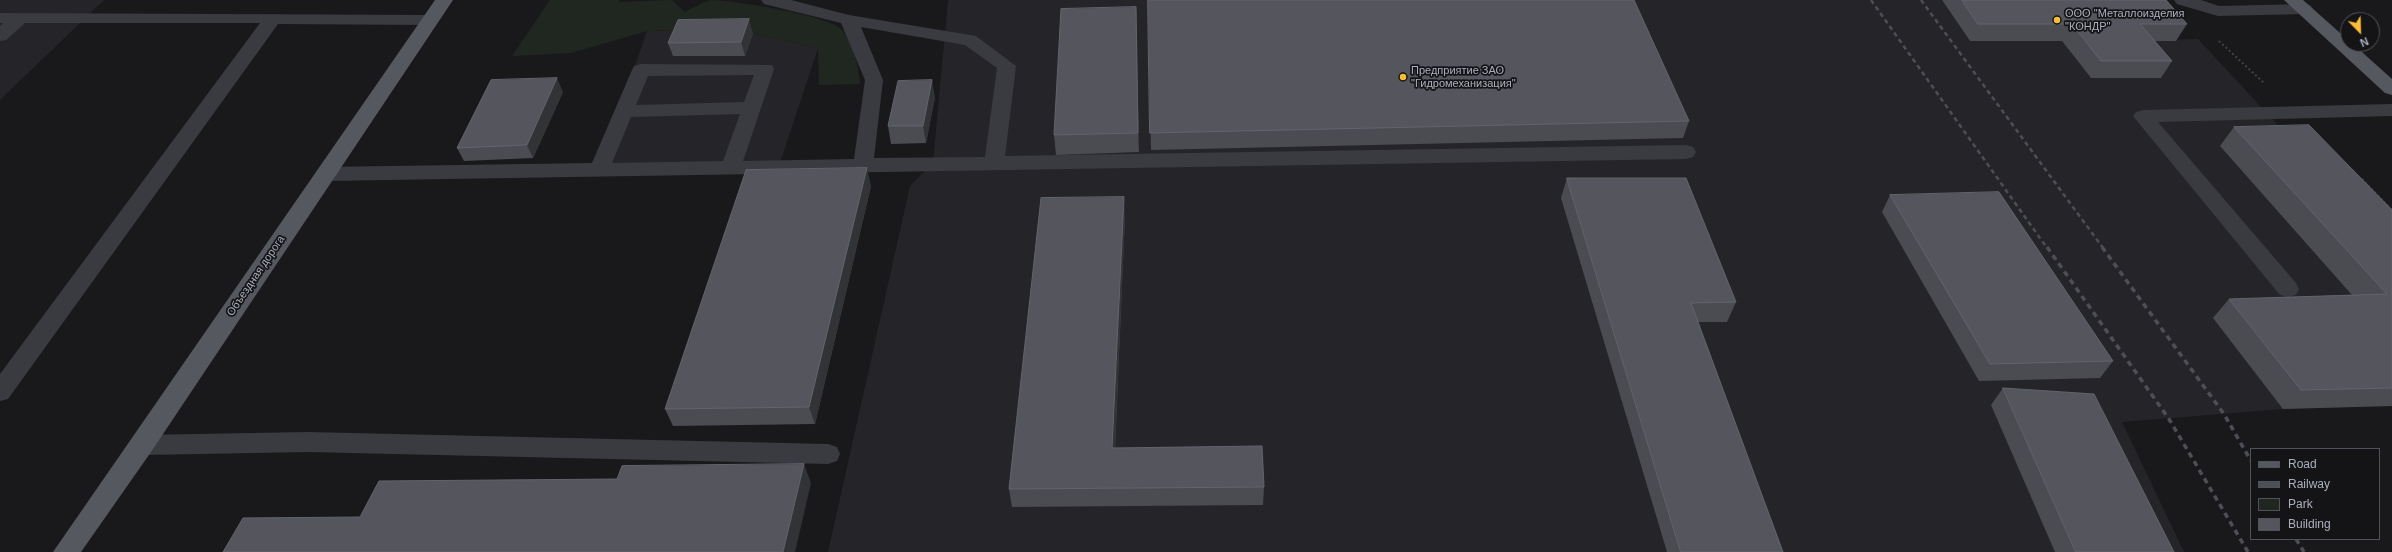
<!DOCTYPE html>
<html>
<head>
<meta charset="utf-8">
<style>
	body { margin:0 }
	#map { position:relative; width:2392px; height:552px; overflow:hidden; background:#19191c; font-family:Arial,sans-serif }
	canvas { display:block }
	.legend { position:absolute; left:2250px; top:448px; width:130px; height:92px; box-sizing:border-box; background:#141417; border:1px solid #505259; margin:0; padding:5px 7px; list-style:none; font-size:12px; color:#abb0bc }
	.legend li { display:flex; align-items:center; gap:8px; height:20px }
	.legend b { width:20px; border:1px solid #505259 }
	.north { position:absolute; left:2340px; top:12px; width:40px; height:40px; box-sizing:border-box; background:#141417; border:1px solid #505259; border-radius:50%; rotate:157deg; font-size:11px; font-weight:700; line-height:16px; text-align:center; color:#abb0bc }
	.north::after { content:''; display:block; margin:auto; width:14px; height:18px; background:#fabd33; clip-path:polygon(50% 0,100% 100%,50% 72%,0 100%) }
</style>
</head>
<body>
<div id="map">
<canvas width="2392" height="552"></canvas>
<ul class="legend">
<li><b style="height:5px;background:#565860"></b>Road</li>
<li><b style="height:5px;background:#4d4f56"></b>Railway</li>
<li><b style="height:11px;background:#1f2720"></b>Park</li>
<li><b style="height:11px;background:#55565d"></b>Building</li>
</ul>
<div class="north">N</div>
</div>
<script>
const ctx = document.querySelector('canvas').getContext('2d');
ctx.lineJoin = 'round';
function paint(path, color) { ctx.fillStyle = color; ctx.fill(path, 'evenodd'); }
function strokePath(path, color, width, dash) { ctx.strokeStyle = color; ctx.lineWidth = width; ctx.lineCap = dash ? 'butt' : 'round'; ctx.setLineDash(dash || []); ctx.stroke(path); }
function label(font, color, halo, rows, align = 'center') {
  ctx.font = font + ' Arial,sans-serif'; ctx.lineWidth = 3.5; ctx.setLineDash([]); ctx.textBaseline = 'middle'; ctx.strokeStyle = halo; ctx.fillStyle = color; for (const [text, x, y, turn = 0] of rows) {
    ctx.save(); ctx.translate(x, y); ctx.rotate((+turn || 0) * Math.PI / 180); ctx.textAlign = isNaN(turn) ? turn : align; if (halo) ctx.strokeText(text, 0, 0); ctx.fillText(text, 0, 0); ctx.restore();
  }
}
paint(new Path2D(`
	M0,0H104L0,100Z
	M948,0H1942L1970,41H2062L2091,78L2130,41L2198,39L2392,248V406L2283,409L2122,422L2184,552H828L910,186L933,163Z
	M731,29L818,48L779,166L600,167L647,31Z`), '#252529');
paint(new Path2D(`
	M550,0H619V2L672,0L685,12C693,8 702,3 710,0C730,0 830,15 842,30C855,46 858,65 860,84L819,85L818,48L731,29L647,31L571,53L512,56Z`), '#1f2720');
strokePath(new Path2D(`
	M2219,41L2264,83
	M2362,179L2392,210`), '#404248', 2, [2, 2.5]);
paint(new Path2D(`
	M761,0H791L849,15L976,36L1016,66L1005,156L1686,145L1693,147L1696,152L1693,157L1686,159L325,181L318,179L315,174L318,169L325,167L592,163L632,70L634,66L641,64L772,65L774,69L743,161L854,159L865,80L841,23L764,4ZM861,27L965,45L997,68L985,157L874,158L883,80ZM754,75L744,102L636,105L648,76ZM740,114L723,161L612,163L631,117Z
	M2174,0H2201L2219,6L2304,4L2310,5L2313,9L2310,13L2304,14L2218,16L2177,4Z
	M0,13L430,15L436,16L439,20L436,24L430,25L278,24L8,399L0,401V374L260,23H25L6,40L0,41V26L3,23H0Z
	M2392,104V116L2158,122L2296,283L2299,289L2296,295L2288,297L2280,295L2133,116L2136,112L2143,110Z
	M308,432L828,444L837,447L840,454L837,461L828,464L308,452L142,455L133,452L130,445L133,438L142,435Z`), '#3a3b41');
paint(new Path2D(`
	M435,0H453L151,452L81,552H53Z
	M2284,0H2303L2348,40V44H2353L2392,79V95L2385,93Z`), '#565860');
strokePath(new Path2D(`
	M1871,0L2047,248
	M1921,0L2103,248`), '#4d4f56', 2.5, [4.5, 3.5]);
strokePath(new Path2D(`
	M2047,247L2169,419L2248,552
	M2102,247L2224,414L2251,461
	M2296,539L2304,552`), '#4d4f56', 3.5, [5.5, 4.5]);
paint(new Path2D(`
	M1148,0L1689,121L1683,138L1151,150Z
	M1942,0H2166L2187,24L2176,41H2155L2172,61L2161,78H2091L2062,41H1970Z
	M1136,7L1139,152L1056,155L1054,135Z
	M753,33L745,56H673L668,43Z
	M563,92L533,158L464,161L457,148Z
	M935,97L926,143L891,144L888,126Z
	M2234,127L2392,210V406L2283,409L2213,318L2229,299L2352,295L2220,146Z
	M1567,178L1736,302L1727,322H1698L1783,552H1667L1561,198Z
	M871,186L815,424L673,426L665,409Z
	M1890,195L2113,361L2100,378L1979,381L1882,212Z
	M1125,217L1115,448L1264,487L1263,505L1012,507L1009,489Z
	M2003,388L2174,552H2055L1991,405Z`), '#4a4c51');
paint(new Path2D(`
	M1136,7L1137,25L1139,152L1138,133Z
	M749,19L753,33L745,56L741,42Z
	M557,78L563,92L533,158L527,145Z
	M932,80L935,97L926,143L923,126Z
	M867,168L871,186L815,424L809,407Z
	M1124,197L1125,217L1114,466L1112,448Z
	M804,464L811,483L795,552H783Z`), '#323337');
const building = new Path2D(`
	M1148,0H1634L1689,121L1150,133Z
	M1962,0H2166L2187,24H2140L2172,61H2101L2072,24H1978Z
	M1136,7L1138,133L1054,135L1061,9Z
	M749,19L741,42L668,43L678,20Z
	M557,78L527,145L457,148L491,80Z
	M932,80L923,126H888L898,81Z
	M2309,125L2392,210V388L2301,390L2229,299L2387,294L2234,127Z
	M867,168L809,407L665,409L746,170Z
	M1567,178H1686L1736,302L1691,303L1783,552H1681Z
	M1999,192L2113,361L1990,364L1890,195Z
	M1124,197L1112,448L1262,446L1264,487L1009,489L1041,198Z
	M2003,388L2094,394L2174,552H2076Z
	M804,464L783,552H223L243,518L360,517L379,481L617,479L622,466Z`);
paint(building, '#55565d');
strokePath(building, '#62646c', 1);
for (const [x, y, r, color] of [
	[2057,20,4,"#fabd33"],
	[1403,77,4,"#fabd33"]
]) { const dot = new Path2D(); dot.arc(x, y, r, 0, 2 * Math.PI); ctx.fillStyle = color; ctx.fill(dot); strokePath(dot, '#141417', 1.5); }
label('11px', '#abb0bc', '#141417', [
	["ООО \"Металлоизделия",2065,14],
	["\"КОНДР\"",2065,27],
	["Предприятие ЗАО",1411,71],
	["\"Гидромеханизация\"",1411,84]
], 'left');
label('11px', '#abb0bc', '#141417', [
	["Объездная дорога",256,276,-56]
]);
</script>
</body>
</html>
